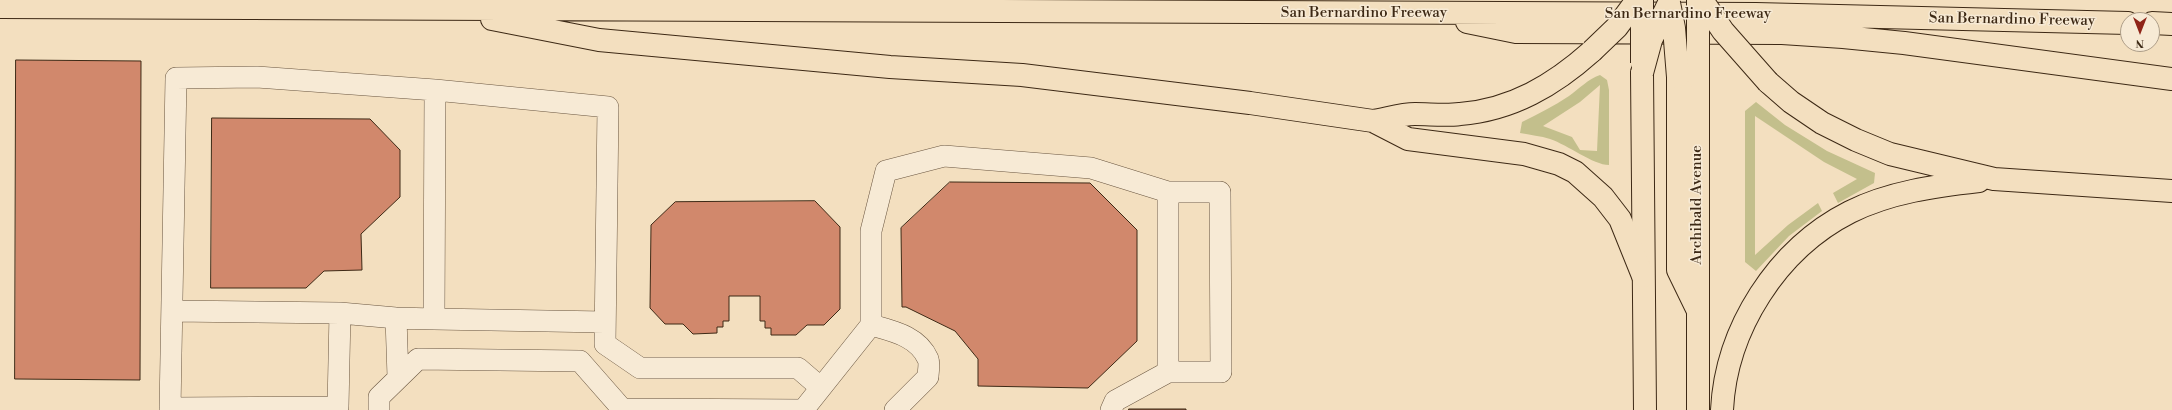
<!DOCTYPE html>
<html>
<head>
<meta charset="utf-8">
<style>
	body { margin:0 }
	#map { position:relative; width:2172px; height:410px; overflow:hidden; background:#f3dfbf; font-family:"Libre Bodoni",serif }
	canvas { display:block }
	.north { position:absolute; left:2120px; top:12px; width:40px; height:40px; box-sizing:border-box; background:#f7ead5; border:1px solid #ad9d88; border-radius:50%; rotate:180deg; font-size:11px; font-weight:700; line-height:16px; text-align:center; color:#3d2915 }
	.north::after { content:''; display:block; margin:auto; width:14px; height:18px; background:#8f2418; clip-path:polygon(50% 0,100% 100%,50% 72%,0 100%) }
</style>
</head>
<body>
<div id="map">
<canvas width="2172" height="410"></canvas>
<div class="north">N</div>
</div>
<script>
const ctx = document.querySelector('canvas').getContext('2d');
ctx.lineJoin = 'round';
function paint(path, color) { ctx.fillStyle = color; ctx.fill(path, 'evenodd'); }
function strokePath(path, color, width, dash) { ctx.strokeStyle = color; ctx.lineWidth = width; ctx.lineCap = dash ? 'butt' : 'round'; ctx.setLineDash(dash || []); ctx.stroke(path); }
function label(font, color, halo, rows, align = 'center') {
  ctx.font = font + ' "Libre Bodoni",serif'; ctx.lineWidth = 3; ctx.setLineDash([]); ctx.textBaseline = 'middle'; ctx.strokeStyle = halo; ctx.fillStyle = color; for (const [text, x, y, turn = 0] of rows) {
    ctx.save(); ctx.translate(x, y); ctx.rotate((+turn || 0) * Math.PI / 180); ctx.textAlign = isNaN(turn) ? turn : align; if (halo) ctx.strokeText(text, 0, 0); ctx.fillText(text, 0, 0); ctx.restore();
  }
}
paint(new Path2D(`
	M1600,75L1607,80L1609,90V165C1593,165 1568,145 1550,139C1541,136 1530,135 1520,133L1522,122C1538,114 1554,106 1569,96C1579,89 1588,79 1600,75ZM1600,85L1597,151L1580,150L1572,137L1543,126L1580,102Z
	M1756,102L1785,125L1827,151L1875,173L1874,183L1838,203L1833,193L1857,179L1824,162L1755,116V255L1788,225L1818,203L1822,211L1789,236L1756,271L1745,262V111Z`), '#c3bf8c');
const building = new Path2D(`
	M16,60L141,61L140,380L15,379Z
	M212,118L370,119L400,150V197L361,234L362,270L324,271L306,288H211Z
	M950,182L1090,183L1137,230V341L1088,388L978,386V359L955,331L906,307H902L901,228Z
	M815,201L840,227V309L824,325H807L796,335H771V328H765V321H760V296H729V321H723V327H717V333L693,334L683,324H665L650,308L651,225L675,202Z
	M1129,409H1186V410H1129Z`);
paint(building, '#d1886c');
strokePath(building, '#3d2915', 1);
const minor = new Path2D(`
	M1168,192H1220L1221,372H1168Z
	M173,311L340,313L396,318L434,319
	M396,318L398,377
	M604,322L434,319L435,90L608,107L605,344L640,368H798L820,387
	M871,325C892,331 918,336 928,359C930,364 928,372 928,377L895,410
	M170,408L338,407L340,313
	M623,409L805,410
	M804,409L871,325V231L886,171L944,156L1091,168L1168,192
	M170,410L176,78L257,77L435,90
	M379,410V397L418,359L580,361L623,410
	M1111,410L1115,401L1168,372`);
const major = new Path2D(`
	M1642,73L1645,410
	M1698,410V77`);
const highway = new Path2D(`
	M0,7L1756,14L2128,23
	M492,19L599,40L890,67L1022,75L1250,103L1373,121L1408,139L1524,154L1559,164L1575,172L1603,197L1620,219L1643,276
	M1467,22L1516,32L1782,33L1843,37L1904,43L2172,79
	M2152,23L2172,24
	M1678,77V270L1697,309
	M1768,82L1791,102L1822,123L1856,140L1890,154L1994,179L2172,191
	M1373,121C1386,119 1401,114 1415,114C1430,114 1445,116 1460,114C1512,110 1554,85 1592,51
	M1722,410C1726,329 1777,249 1850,212C1890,192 1935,186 1979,181`);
strokePath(minor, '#6a5640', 22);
strokePath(major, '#3d2915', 24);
strokePath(highway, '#3d2915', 24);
strokePath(minor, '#f7ead5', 21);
strokePath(major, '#f3dfbf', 22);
strokePath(highway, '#f3dfbf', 22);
const majorBridge = new Path2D(`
	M1642,0V63
	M1698,0V77`);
const highwayBridge = new Path2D(`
	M1702,0L1723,31L1768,82
	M1669,3L1674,28L1678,77
	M1592,51L1617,27L1637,0
	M1642,73L1651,40L1669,3`);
strokePath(majorBridge, '#3d2915', 24, []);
strokePath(highwayBridge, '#3d2915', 24, []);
strokePath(majorBridge, '#f3dfbf', 22);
strokePath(highwayBridge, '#f3dfbf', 22);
label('15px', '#3d2915', '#f7ead5', [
	["San Bernardino Freeway",1364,13],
	["San Bernardino Freeway",1688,14],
	["San Bernardino Freeway",2012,20,1],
	["Archibald Avenue",1697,205,-90]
]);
</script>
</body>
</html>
